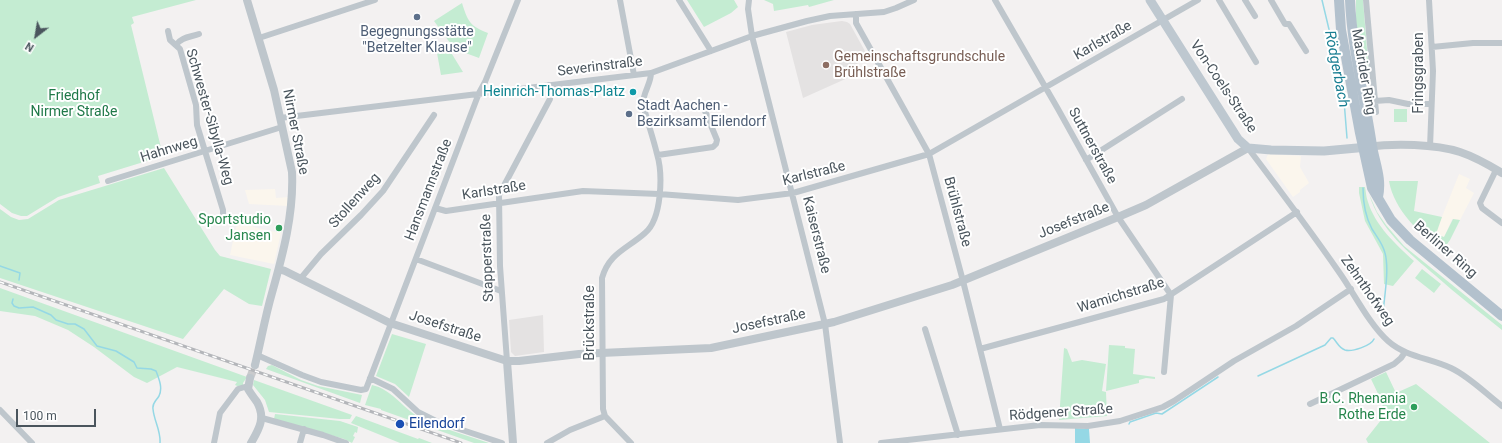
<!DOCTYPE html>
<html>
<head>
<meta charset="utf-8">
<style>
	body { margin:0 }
	#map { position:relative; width:1502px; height:443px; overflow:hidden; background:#f3f1f1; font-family:Roboto,sans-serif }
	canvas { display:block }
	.north { position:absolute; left:16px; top:16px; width:40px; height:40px; -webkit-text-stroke:3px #fff; paint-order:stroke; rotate:211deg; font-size:11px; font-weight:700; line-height:16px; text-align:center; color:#4a555d }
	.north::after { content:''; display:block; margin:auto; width:14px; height:18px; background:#4a555d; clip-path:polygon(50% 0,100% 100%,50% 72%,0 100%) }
	.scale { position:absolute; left:16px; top:409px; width:80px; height:18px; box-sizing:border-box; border:2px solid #4a555d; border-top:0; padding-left:5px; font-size:12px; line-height:14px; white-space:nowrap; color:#4a555d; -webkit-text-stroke:3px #fff; paint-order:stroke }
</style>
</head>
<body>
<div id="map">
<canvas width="1502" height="443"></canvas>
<div class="north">N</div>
<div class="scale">100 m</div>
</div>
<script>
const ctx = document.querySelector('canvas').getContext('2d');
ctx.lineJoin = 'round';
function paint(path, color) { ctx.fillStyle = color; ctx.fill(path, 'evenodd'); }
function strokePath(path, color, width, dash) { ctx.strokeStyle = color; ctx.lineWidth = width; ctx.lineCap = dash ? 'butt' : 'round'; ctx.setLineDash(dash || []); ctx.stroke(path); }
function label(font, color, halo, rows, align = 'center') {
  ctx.font = font + ' Roboto,sans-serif'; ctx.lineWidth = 4; ctx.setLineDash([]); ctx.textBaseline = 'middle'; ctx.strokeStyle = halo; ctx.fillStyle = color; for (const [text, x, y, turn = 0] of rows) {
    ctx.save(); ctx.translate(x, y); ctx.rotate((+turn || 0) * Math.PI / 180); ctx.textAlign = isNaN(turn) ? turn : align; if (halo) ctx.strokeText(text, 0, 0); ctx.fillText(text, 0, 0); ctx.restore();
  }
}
paint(new Path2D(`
	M1268,154L1301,156L1300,167L1309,183L1300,190V192L1293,197L1266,159Z
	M1459,174L1470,179L1466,188L1474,193L1460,220L1452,219L1444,238L1435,234Z
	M275,189L276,198L289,197L288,206L249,204L245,190Z
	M246,218L255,219L253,227L281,233L274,264L230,255L236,227L245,220Z`), '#fbf6ed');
paint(new Path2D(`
	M842,21L847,22L850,24L866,53L855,58L861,72L803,98L786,32L812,25Z
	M543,315L544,352L515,356L511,352L509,320Z`), '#e4e2e2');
paint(new Path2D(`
	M0,0H196L132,17L134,23L131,25L163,156L98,176L100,183L58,197L27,216H21L12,213L0,204Z
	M687,0H734L738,7L731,13L704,27Z
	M764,0H834L809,7L808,5L774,11L773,4Z
	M1356,0H1363L1369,74L1364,72L1356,22Z
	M462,3C468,22 470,26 488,33L479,58L460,51H456L434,21Z
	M447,46L463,72L441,75L437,53Z
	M1394,109H1407V122H1394Z
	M164,168L215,250L220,256L271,269L262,306L249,304L224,289L183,339L0,278V209L11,217L19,220L28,219L59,200Z
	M1389,181H1418L1414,211L1442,217L1436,234L1444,237L1453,219L1460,220L1450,240L1442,251C1420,234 1394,210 1389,181Z
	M1359,187H1365C1366,192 1366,197 1368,202C1375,225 1396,245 1414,261L1393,286L1384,284L1383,254L1365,221L1359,193Z
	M1369,194L1377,212L1386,225L1404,246L1502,325V330C1480,312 1457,295 1436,276C1409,253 1380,230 1369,194Z
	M1422,269L1441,284L1434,293L1415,278Z
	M0,288L247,377L243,383V385L240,387L235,385L237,382L177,367L147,383L134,377L94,347L68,330L35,316L0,311Z
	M392,334L426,344L409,397L395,384L376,376Z
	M1109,345L1125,346V348L1135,349L1133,374L1155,377V379L1146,378L1139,380V383L1106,391Z
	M1064,348L1067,349L1072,362L1082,360L1106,364L1102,391L1106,392L1107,416L1059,420Z
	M272,365L301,380L318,386L362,395L360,403L266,369L268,366Z
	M1386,372L1396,393L1416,384L1490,443H1368L1366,439L1385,415L1381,400L1371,379Z
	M254,380L352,415L350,419H340L269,412L265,400L253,385Z
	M372,385C391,389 401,406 417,416C440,428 465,435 489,443H474L381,410V409L365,405Z
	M275,414L340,421L358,427L357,433L355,432L353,436L355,437L352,443L344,439L274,419Z
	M356,416L418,439L419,438L432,443H400L351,423Z`), '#c4ecd2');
paint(new Path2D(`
	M1075,428L1089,429L1090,443H1075Z`), '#95d8e5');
strokePath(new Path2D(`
	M1322,0L1343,88L1347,138
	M1363,188C1363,203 1365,216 1372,229C1377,237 1383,244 1385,253C1390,271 1383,304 1382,323
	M0,266L20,273L19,280
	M13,299L12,303L14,306L19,308L33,307L51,315L56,320L68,324H75L84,329L97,346L116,351L134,362L137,368L151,369L156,371C159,379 163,388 159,396C156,401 152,403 153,409C154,421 161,431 160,443
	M1258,376L1325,345L1331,338H1333C1337,342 1339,348 1345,350C1352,352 1371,346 1374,339
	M1129,424L1130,422L1156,413L1162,414L1218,377`), '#95d8e5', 1.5);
strokePath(new Path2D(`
	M250,378L255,365`), '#c9cacc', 8, [8, 4]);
strokePath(new Path2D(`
	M620,0L634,75
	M679,0L711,51
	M749,0L748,9L752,36L825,324L840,443
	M995,0L1058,109L1118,217L1171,295L1164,372
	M1219,0L1256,62
	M1245,0L1255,16
	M1271,0L1285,24H1289L1306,51
	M1366,0L1376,112
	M1429,0L1433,71L1430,147
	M856,14V23L929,154L963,281L1000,429
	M168,31L170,40L180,49L196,105L197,125L223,210V220
	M259,38L375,0
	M176,45C181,37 191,37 199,34
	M1432,47L1473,43H1502
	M1375,101L1389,100L1408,104H1431
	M280,118L651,73L752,36L807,21L830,16L884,12L896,8L914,0
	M1248,148C1279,189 1310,230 1339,272C1354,293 1369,324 1388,341C1406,357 1430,358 1451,368C1470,377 1486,394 1502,406
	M658,155L713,147L716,144L717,140L705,111
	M1086,160L1182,99
	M1496,170L1480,203L1482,208L1502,223
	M108,181L282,127
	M435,208L446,211L583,191L659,194L738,200L793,193L929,154L1198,0
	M416,259L501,291
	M301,278L321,254L361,215L383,191L434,115
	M925,329L958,435
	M980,349L1164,299L1297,212
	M257,355L302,375L321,382L361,390L366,389L479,93L485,82L518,0
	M507,361L500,266L499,195L550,99L549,85
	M370,378L393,389L418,412L438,422L502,443
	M1310,404L1394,364L1401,358L1405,352
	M0,410L32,443
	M262,418L323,435L346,443
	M214,443L220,413L238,389L248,386
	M300,443L304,429
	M547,443L570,430L605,416
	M631,443L605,416L603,409L602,278C609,253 627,249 645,233C662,219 663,174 657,154C653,137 647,121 643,104C643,92 651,84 651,73
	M881,443L1040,425L1088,426L1120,421L1163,407L1174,401L1234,361L1296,326L1351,289`), '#bec6cc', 6);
strokePath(new Path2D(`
	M247,0L274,90L292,172C294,213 283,254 272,293C265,317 261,341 255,365
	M1368,147C1394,143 1435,144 1460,152C1475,157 1489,165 1502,173
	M279,269L285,271L390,323L507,361H519L579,354L711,348L834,322L952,285L1118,217L1146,205L1248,148
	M507,361L513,443
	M250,378L248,389C251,394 254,398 257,402C266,418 259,429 251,443`), '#bec6cc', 8);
strokePath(new Path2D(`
	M1150,0L1238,139L1248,148L1271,150L1324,151L1368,147`), '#bec8d0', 9);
strokePath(new Path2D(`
	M1339,0L1341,30L1360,133L1372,188L1391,220L1410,240L1502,316
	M1350,0C1352,49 1365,97 1372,146C1375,164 1382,178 1378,197`), '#b3c1cd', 10);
const rail = new Path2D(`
	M0,282L461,443`);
strokePath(rail, '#b4b6ba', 3);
strokePath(rail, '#fff', 1.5, [4.5]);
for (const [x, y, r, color] of [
	[417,17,4,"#5c6f8a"],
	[826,65,4,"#8d6e63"],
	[633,92,4,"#0f9aa8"],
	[629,114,4,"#5c6f8a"],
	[279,228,4,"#2e9e5b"],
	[1414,407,4,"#2e9e5b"],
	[400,424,5,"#1a4fb4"]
]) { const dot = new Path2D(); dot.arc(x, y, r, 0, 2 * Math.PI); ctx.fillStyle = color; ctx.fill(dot); strokePath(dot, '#fff', 1.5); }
label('14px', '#4e5e75', '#fff', [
	["Begegnungsstätte",417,32],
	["\"Betzelter Klause\"",417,48],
	["Stadt Aachen -",637,106,"left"],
	["Bezirksamt Eilendorf",637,122,"left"]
]);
label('14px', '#4a555d', '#fff', [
	["Karlstraße",1103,41,-30],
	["Severinstraße",600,67,-7],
	["Madrider Ring",1363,72,80],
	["Fringsgraben",1419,73,-90],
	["Von-Coels-Straße",1223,87,56],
	["Schwester-Sibylla-Weg",209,117,74],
	["Nirmer Straße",295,132,79],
	["Suttnerstraße",1092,146,61],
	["Hahnweg",169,150,-17],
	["Karlstraße",814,174,-14],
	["Hansmannstraße",429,190,-69],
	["Karlstraße",494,191,-9],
	["Stollenweg",355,201,-48],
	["Brühlstraße",957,212,75],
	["Josefstraße",1074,221,-22],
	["Kaiserstraße",816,235,76],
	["Berliner Ring",1445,250,41],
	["Stapperstraße",488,258,-92],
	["Zehnthofweg",1367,291,55],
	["Wamichstraße",1121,296,-17],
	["Josefstraße",769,322,-12],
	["Brückstraße",590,323,-90],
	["Josefstraße",445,327,18],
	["Rödgener Straße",1061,413,-4]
]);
label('14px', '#785e54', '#fff', [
	["Gemeinschaftsgrundschule",834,57],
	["Brühlstraße",834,73]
], 'left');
label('14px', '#0d838f', '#fff', [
	["Heinrich-Thomas-Platz",625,92]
], 'right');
label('14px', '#207949', '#fff', [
	["Friedhof",74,96],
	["Nirmer Straße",74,112]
]);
label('14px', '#27864d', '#fff', [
	["Sportstudio",271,220],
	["Jansen",271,236],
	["B.C. Rhenania",1406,399],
	["Rothe Erde",1406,415]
], 'right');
label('14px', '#164399', '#fff', [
	["Eilendorf",409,424]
], 'left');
label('italic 15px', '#197e92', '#fff', [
	["Rödgerbach",1336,69,79]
]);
</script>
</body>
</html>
